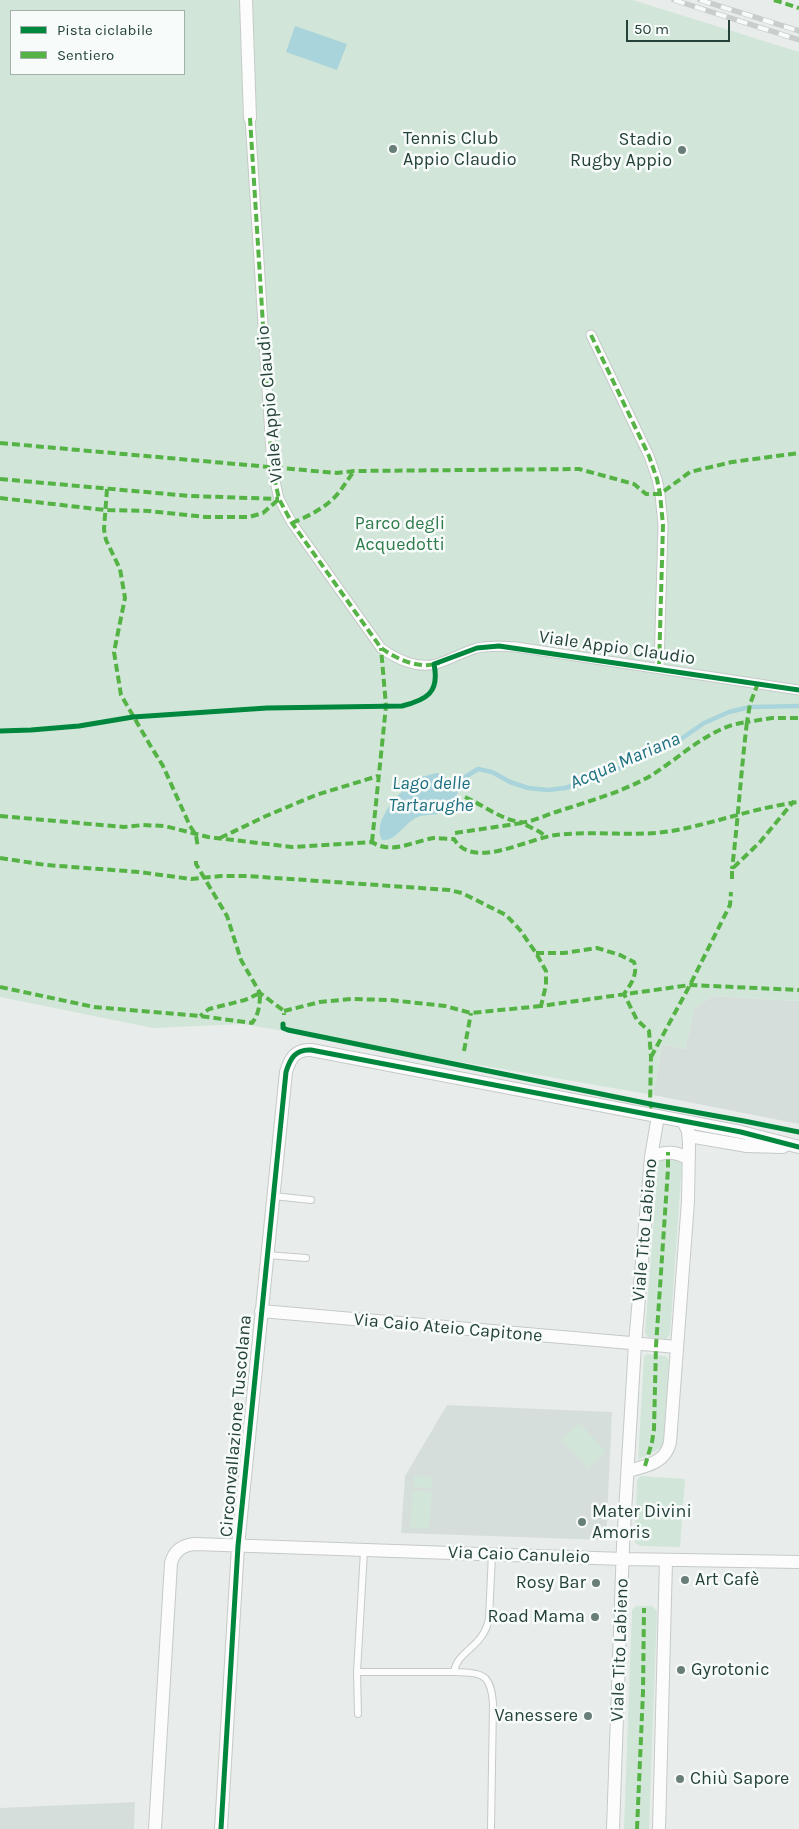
<!DOCTYPE html>
<html>
<head>
<meta charset="utf-8">
<style>
	body { margin:0 }
	#map { position:relative; width:799px; height:1829px; overflow:hidden; background:#e8edeb; font-family:Karla,sans-serif }
	canvas { display:block }
	.legend { position:absolute; left:10px; top:10px; width:175px; height:65px; box-sizing:border-box; background:#f7fbf9; border:1px solid #a3b1ad; margin:0; padding:6px 9px; list-style:none; font-size:15px; color:#24423a }
	.legend li { display:flex; align-items:center; gap:10px; height:25px }
	.legend b { width:25px; border:1px solid #a3b1ad }
	.scale { position:absolute; left:626px; top:20px; width:104px; height:22px; box-sizing:border-box; border:2px solid #24423a; border-top:0; padding-left:6px; font-size:15px; line-height:18px; white-space:nowrap; color:#24423a; -webkit-text-stroke:4px #f7fbf9; paint-order:stroke }
</style>
</head>
<body>
<div id="map">
<canvas width="799" height="1829"></canvas>
<ul class="legend">
<li><b style="height:6px;background:#00873e"></b>Pista ciclabile</li>
<li><b style="height:6px;background:#55b346"></b>Sentiero</li>
</ul>
<div class="scale">50 m</div>
</div>
<script>
const ctx = document.querySelector('canvas').getContext('2d');
ctx.lineJoin = 'round';
function paint(path, color) { ctx.fillStyle = color; ctx.fill(path, 'evenodd'); }
function strokePath(path, color, width, dash) { ctx.strokeStyle = color; ctx.lineWidth = width; ctx.lineCap = dash ? 'butt' : 'round'; ctx.setLineDash(dash || []); ctx.stroke(path); }
function label(font, color, halo, rows, align = 'center') {
  ctx.font = font + ' Karla,sans-serif'; ctx.lineWidth = 5; ctx.setLineDash([]); ctx.textBaseline = 'middle'; ctx.strokeStyle = halo; ctx.fillStyle = color; for (const [text, x, y, turn = 0] of rows) {
    ctx.save(); ctx.translate(x, y); ctx.rotate((+turn || 0) * Math.PI / 180); ctx.textAlign = isNaN(turn) ? turn : align; if (halo) ctx.strokeText(text, 0, 0); ctx.fillText(text, 0, 0); ctx.restore();
  }
}
paint(new Path2D(`
	M712,996L799,1001V1124L653,1095L662,1044L685,1049L694,1009Z
	M447,1405L612,1412L606,1540L401,1533L405,1476Z
	M135,1802L134,1829H0V1808Z`), '#d6dedb');
paint(new Path2D(`
	M0,0H633L799,52V1001L712,996L694,1009L685,1049L662,1044L653,1095L243,1024L153,1028L0,997ZM11,11H184V74H11Z
	M660,1158L681,1160L682,1163L670,1335L666,1339L648,1337L645,1333L658,1163Z
	M647,1354L665,1356L669,1360L663,1447L638,1460L644,1356Z
	M579,1423L606,1451L589,1468L561,1440Z
	M414,1476L433,1477L432,1488L414,1487Z
	M640,1476L685,1479L680,1547L641,1546L635,1543L637,1481Z
	M413,1490L432,1492L429,1528L410,1527Z
	M636,1606H652L657,1611L649,1829H624L632,1610Z`), '#d1e6d8');
paint(new Path2D(`
	M295,26L347,44L337,70L286,52Z
	M436,773L442,774L458,790C456,798 456,804 448,810C437,818 424,812 414,819C404,825 394,842 382,840C371,821 401,789 417,779C422,776 430,775 436,773Z`), '#a9d4db');
strokePath(new Path2D(`
	M449,787L478,769L492,772L510,782L528,788L548,790L565,788L592,780L671,746L704,723L729,712L750,707L799,706`), '#a9d4db', 4.5);
const service = new Path2D(`
	M273,1196L311,1200
	M267,1255L306,1258
	M357,1672H454C457,1650 484,1648 489,1618L492,1554
	M454,1672C482,1673 491,1673 493,1704L491,1829
	M358,1714L357,1672L364,1551`);
const pedestrian = new Path2D(`
	M250,118L272,468L279,499L292,523L381,648C396,659 417,669 436,664C450,660 463,652 477,648C490,645 503,646 516,647L799,690
	M591,335L649,456L657,479L660,494L663,525L659,668`);
const minor = new Path2D(`
	M246,0L250,118
	M689,1136L747,1146L783,1147
	M651,1157C665,1151 676,1151 689,1159
	M261,1311L677,1347
	M628,1471C646,1466 666,1463 670,1442L688,1201L689,1144L688,1131L683,1121
	M155,1829L171,1563C174,1551 182,1545 195,1544L623,1559L799,1562
	M221,1829L238,1546L286,1072C290,1059 295,1049 311,1050L741,1132L799,1147
	M613,1829L623,1546L635,1344L651,1157L658,1116
	M659,1829L666,1560`);
strokePath(service, '#c5cac8', 8);
strokePath(pedestrian, '#c5cac8', 11);
strokePath(minor, '#c5cac8', 14);
strokePath(service, '#fcfcfc', 6);
strokePath(pedestrian, '#fcfcfc', 9);
strokePath(minor, '#fcfcfc', 12);
const rail = new Path2D(`
	M674,0L799,40
	M700,0L799,31`);
strokePath(rail, '#c9cdcc', 5.5);
strokePath(rail, '#f7fbf9', 4, [11]);
strokePath(new Path2D(`
	M774,0L799,8
	M250,118L272,468L279,499L292,523L381,648C397,659 419,670 439,663
	M591,335L649,456L657,479L660,494L663,525L659,668
	M0,443L337,473L354,471L579,469L634,484L646,494H660L690,472L732,462L799,453
	M0,479L190,496L279,499
	M107,489L104,529L106,540L120,569L125,598L114,652L121,695L150,745L163,766L190,826L196,835L198,848
	M0,498L105,510L149,511L206,517H249L263,513L279,499
	M292,523C309,516 329,506 340,491C345,484 349,478 354,471
	M758,683L750,704L747,722L772,718H799
	M465,797C483,805 500,819 520,822C528,824 548,814 556,812C589,801 623,792 652,775C682,756 711,726 747,722C741,771 738,820 732,869
	M0,816L124,827L143,825L165,826L208,837L292,847L372,842C391,855 414,841 434,838C440,838 448,839 454,839C473,871 528,838 556,835C596,830 637,838 677,830C718,822 758,807 799,802
	M455,833L522,823L540,832L545,836
	M220,838L266,816L316,795L378,776
	M372,842L386,706L381,648
	M0,858L46,865L139,872L191,879L221,876H247L449,890L462,893L506,915L520,930L536,953L546,971V985L541,1006L690,985L799,990
	M196,861V864L227,916L241,960L260,993L284,1011V1015
	M732,879V869L760,842L794,801
	M536,953H564L597,948L620,955L634,962C638,975 631,984 624,994L637,1020L649,1031L651,1057L650,1104L652,1108
	M0,987L94,1007L200,1016L252,1023C259,1014 260,1004 260,993L245,1000L209,1009L200,1016
	M284,1011L320,1002L351,999L390,1000L445,1006L471,1013L541,1006
	M464,1051L471,1013
	M651,1057L690,985L730,905L731,892
	M645,1466L652,1442L654,1429L656,1346L668,1169V1152
	M637,1829L643,1692L644,1608`), '#55b346', 4, [8, 4]);
strokePath(new Path2D(`
	M0,731L31,730L79,726L133,717L267,708L402,706C426,700 440,693 434,664L477,648L499,646L799,690
	M283,1024V1028L288,1030L650,1104L744,1121L799,1132
	M221,1829L238,1546L286,1072C290,1059 295,1049 311,1050L741,1132L799,1147`), '#00873e', 5);
for (const [x, y, r, color] of [
	[393,149,5,"#697e78"],
	[682,150,5,"#697e78"],
	[582,1522,5,"#697e78"],
	[685,1580,5,"#697e78"],
	[596,1583,5,"#697e78"],
	[595,1617,5,"#697e78"],
	[681,1670,5,"#697e78"],
	[588,1716,5,"#697e78"],
	[680,1779,5,"#697e78"]
]) { const dot = new Path2D(); dot.arc(x, y, r, 0, 2 * Math.PI); ctx.fillStyle = color; ctx.fill(dot); strokePath(dot, '#f7fbf9', 2); }
label('18px', '#24423a', '#f7fbf9', [
	["Tennis Club",403,139],
	["Appio Claudio",403,160],
	["Stadio",672,140,"right"],
	["Rugby Appio",672,161,"right"],
	["Mater Divini",592,1512],
	["Amoris",592,1533],
	["Art Cafè",695,1580],
	["Rosy Bar",586,1583,"right"],
	["Road Mama",585,1617,"right"],
	["Gyrotonic",691,1670],
	["Vanessere",578,1716,"right"],
	["Chiù Sapore",690,1779]
], 'left');
label('18px', '#24423a', '#f7fbf9', [
	["Viale Appio Claudio",270,404,-95],
	["Viale Appio Claudio",617,648,8],
	["Viale Tito Labieno",645,1230,-85],
	["Via Caio Ateio Capitone",448,1328,5],
	["Circonvallazione Tuscolana",236,1426,-85],
	["Via Caio Canuleio",519,1555,2],
	["Viale Tito Labieno",620,1650,-88]
]);
label('18px', '#2d7a4b', '#f7fbf9', [
	["Parco degli",400,524],
	["Acquedotti",400,545]
]);
label('italic 19px', '#1c6f80', '#f7fbf9', [
	["Acqua Mariana",625,761,-23],
	["Lago delle",431,784],
	["Tartarughe",431,806]
]);
</script>
</body>
</html>
